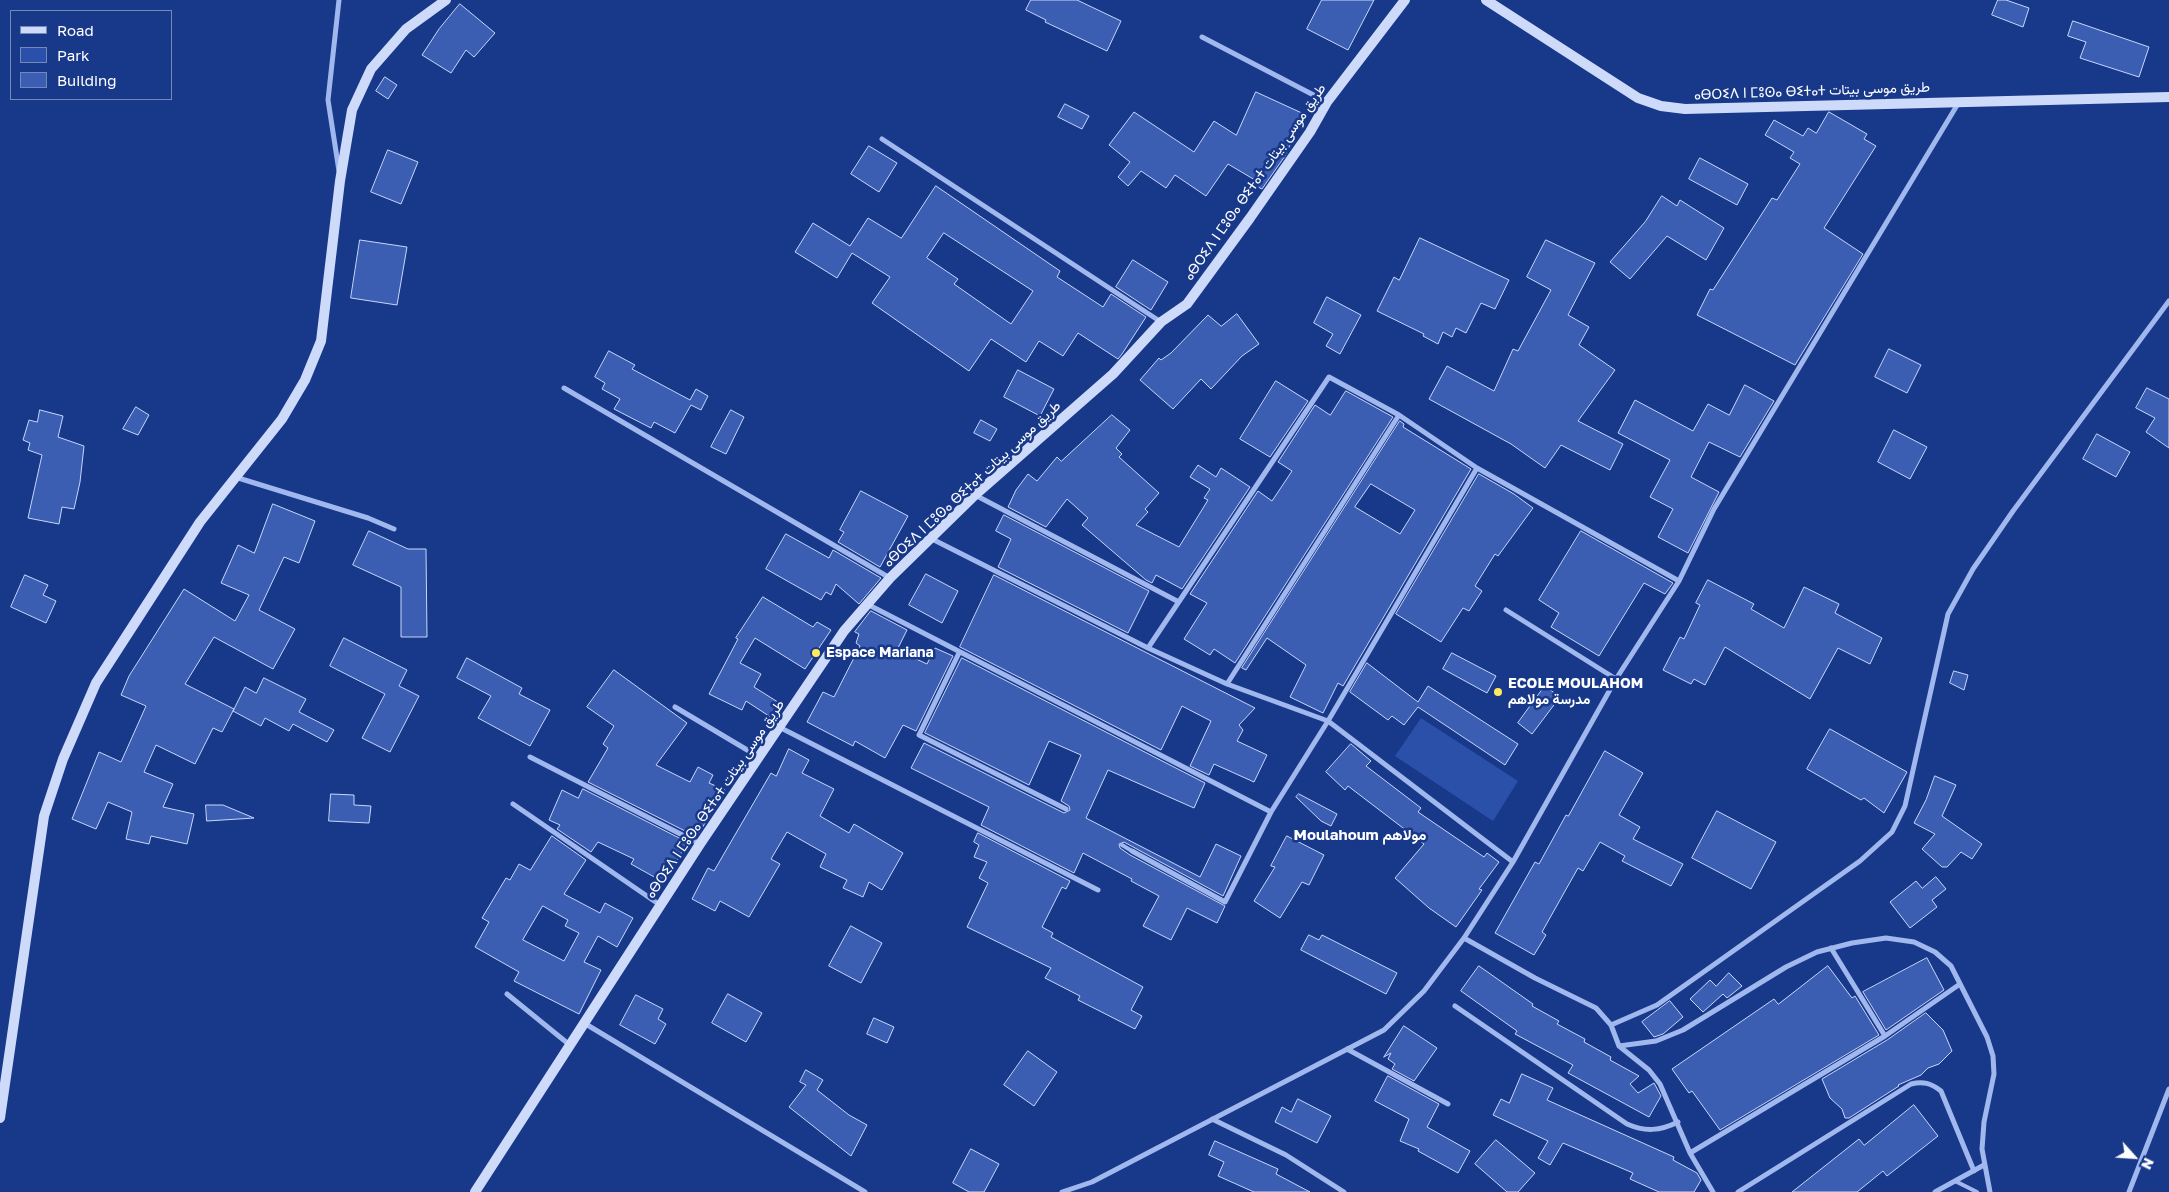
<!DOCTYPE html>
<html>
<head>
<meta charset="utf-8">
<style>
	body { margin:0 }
	#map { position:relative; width:2169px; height:1192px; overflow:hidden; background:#18388a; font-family:"Golos Text",sans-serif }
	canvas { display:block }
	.legend { position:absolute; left:10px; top:10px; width:162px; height:90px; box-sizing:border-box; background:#18388a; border:1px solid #7488b9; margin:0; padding:6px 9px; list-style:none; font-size:15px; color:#fff }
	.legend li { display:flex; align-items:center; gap:10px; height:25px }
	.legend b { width:25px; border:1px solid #7488b9 }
	.north { position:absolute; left:2109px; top:1132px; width:50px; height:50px; -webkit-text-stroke:4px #18388a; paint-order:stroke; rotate:116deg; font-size:14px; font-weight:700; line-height:20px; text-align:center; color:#fff }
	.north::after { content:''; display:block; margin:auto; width:18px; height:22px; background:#fff; clip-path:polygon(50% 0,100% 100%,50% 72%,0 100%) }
</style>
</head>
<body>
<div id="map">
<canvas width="2169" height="1192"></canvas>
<ul class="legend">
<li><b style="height:6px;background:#cedafa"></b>Road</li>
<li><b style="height:14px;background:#2a50a9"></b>Park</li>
<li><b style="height:14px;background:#3c5eb2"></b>Building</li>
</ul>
<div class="north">N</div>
</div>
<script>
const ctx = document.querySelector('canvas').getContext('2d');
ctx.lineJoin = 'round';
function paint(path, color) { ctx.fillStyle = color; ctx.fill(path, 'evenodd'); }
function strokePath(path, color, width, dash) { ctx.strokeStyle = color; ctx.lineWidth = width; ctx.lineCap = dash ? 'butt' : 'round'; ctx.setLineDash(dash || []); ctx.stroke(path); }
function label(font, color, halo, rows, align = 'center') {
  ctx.font = font + ' "Golos Text",Vazirmatn,"Noto Sans Tifinagh",sans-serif'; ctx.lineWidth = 5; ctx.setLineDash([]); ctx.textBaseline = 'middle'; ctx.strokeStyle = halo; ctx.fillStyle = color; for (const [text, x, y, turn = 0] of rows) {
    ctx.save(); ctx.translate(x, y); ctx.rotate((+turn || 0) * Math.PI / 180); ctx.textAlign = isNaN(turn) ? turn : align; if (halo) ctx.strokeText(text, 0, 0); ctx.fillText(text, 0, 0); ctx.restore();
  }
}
paint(new Path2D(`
	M1421,718L1518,781L1493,821L1395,756Z`), '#2a50a9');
const building = new Path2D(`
	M1031,0H1077L1121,21L1107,51L1045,22L1046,20L1026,10Z
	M1322,0H1374L1348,50L1307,29Z
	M1998,0H2006L2029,8L2023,27L1992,15Z
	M460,4L495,33L474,57L466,50L451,73L422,55L439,29Z
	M2073,21L2149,47L2139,77L2080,58L2086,42L2068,36Z
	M385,77L397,85L388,99L376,91Z
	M1256,92L1304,114L1285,156L1262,189L1252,184L1255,180L1228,164L1206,196L1175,175L1166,188L1141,171L1128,186L1118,177L1130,162L1109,145L1134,112L1194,152L1214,121L1236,135Z
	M1065,104L1089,116L1082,129L1058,117Z
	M1829,112L1867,134L1864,139L1876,146L1824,228L1863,254L1795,365L1697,315L1710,289L1713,290L1772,198L1777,200L1800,164L1790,158L1794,152L1765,135L1774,120L1803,136L1808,128L1816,133Z
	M869,146L897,163L879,192L851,174Z
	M388,150L418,162L401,204L371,192Z
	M1700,158L1748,184L1737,205L1689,179Z
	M936,186L1060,271L1057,277L1103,307L1111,294L1146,317L1122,354L1118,359L1078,333L1063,356L1039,341L1026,362L991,339L969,371L872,303L890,277L852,253L837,278L795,252L813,223L850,246L868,218L901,238ZM944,233L1033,291L1011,324L954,284L958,279L927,258Z
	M1662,196L1677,206L1680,200L1724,228L1706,260L1667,236L1630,279L1610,262L1645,222Z
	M1420,238L1509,280L1495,309L1481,303L1466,333L1456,328L1452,337L1443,332L1438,344L1423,336L1424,334L1377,311L1394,277L1399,280Z
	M360,240L407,247L397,305L351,298Z
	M1546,240L1595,263L1568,315L1589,327L1579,345L1615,370L1578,421L1623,444L1610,470L1561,445L1545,468L1511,444L1429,399L1447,366L1494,391L1513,349L1518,351L1551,290L1527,277Z
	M1133,260L1168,282L1151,310L1116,287Z
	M1327,297L1361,315L1340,354L1326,346L1333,334L1314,323Z
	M1237,314L1259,344L1242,356L1211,389L1201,379L1173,409L1140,380L1159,358L1161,360L1171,353L1208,315L1221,326Z
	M1889,349L1921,365L1907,393L1875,377Z
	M609,351L635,365L632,369L690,400L696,389L708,396L701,410L691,405L675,433L654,422L651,428L614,409L620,399L602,389L605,383L595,377Z
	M1018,370L1054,389L1040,416L1004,397Z
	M1276,381L1308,401L1270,457L1240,439Z
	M1745,385L1774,401L1740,457L1709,442L1691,477L1719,492L1688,553L1658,537L1673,509L1650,497L1670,460L1618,433L1635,400L1693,431L1708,404L1729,415Z
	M2147,388L2169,399V448L2146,432L2155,418L2136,408Z
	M1346,391L1393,417L1235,663L1214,649L1210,655L1184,639L1207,603L1190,594L1258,491L1272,501L1292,471L1278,462L1315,405L1330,415Z
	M136,407L149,415L138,435L123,429Z
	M40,410L63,416L58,437L84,446L80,482L74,509L62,507L59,524L28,518L42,455L28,450L30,443L23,440L29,420L37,422Z
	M731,410L744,417L726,454L711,447Z
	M1112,415L1130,430L1116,448L1122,454L1119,457L1159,493L1145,509L1148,512L1136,525L1179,547L1208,500L1204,498L1210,489L1190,477L1198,465L1216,477L1221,468L1250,487L1182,589L1156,575L1152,583L1146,580L1082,525L1088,518L1067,499L1046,527L1008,507L1016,490L1028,474L1037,481L1057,457L1061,461Z
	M981,420L997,429L990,441L974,433Z
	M1400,421L1404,424L1403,427L1471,469L1343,686L1338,683L1323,713L1290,697L1306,665L1267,638L1246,670L1242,668ZM1371,484L1415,510L1400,534L1355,507Z
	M1894,430L1927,447L1910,479L1878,462Z
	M2097,434L2130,452L2116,477L2083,459Z
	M1479,474L1514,494L1533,508L1498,556L1495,554L1475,586L1482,591L1469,611L1463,608L1441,642L1396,614Z
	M861,491L908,516L880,567L838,542L844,532L840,530Z
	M273,504L315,521L299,563L284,557L259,610L295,629L273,669L214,637L185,684L234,709L222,732L213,728L195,764L156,745L144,772L173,784L163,807L194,814L187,844L151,836L149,844L126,839L132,812L108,802L96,829L72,819L99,752L121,762L146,706L121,695L129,676L184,589L235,621L249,595L221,583L238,545L254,553Z
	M1004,515L1149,591L1128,633L998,567L1011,539L996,531Z
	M369,531L408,549H426L427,637H401V587L353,565Z
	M1581,531L1673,583L1665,594L1644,583L1599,656L1551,627L1559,613L1539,600Z
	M786,534L829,558L833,550L881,578L859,604L836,584L831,595L826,592L821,600L766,569Z
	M926,574L958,591L942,623L909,605Z
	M25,575L48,585L43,595L56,601L46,623L11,607Z
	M994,575L1255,708L1239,725L1243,730L1237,741L1267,755L1254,782L1214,764L1209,775L1190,766L1211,721L1182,706L1161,750L960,647Z
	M1708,580L1754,604L1751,609L1784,628L1804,587L1839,604L1835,613L1882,638L1870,664L1838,648L1810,699L1725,647L1705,685L1694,679L1691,684L1663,670L1680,637L1684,639L1700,605L1696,603Z
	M763,597L813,627L817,622L831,630L805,669L755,638L740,663L761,674L754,687L781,704L772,718L746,701L742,710L709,694L738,639L736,638Z
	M871,611L907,630L897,650L927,664L935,648L953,656L916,731L903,725L885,758L855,741L853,746L807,722L823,692L834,697L860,646L856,643L859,634L855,632Z
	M344,638L407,670L399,686L419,696L390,752L362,738L385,694L330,666Z
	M1452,653L1496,676L1487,693L1443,669Z
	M467,658L522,688L519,694L550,710L530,746L478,718L491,696L457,678Z
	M962,658L1205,783L1194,808L1108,770L1086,818L1200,877L1216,844L1241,856L1223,896L1124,842L1119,844L1120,848L1130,855L1225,906L1217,923L1187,908L1171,940L1143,926L1159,896L1131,881L1132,879L1083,853L1074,873L981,825L989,807L911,768L924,743L1064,813L1070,810L1069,806L1061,801L1081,755L1049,741L1029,785L925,733Z
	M1367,663L1418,702L1428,686L1518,744L1505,765L1418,707L1404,725L1392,716L1388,720L1350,692Z
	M614,670L687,723L656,765L690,782L698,767L713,775L709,783L725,790L699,833L693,831L691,834L588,782L608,748L603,744L614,726L587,707Z
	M1954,671L1968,675L1964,690L1950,683Z
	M264,678L306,699L299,712L334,730L327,742L293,724L289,731L265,718L261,726L233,711L245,687L256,693Z
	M1545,686L1560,697L1532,734L1518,723Z
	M1830,729L1907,772L1884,813L1864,798L1861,800L1807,769Z
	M1351,744L1371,761L1366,766L1421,808L1418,812L1484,857L1487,853L1499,862L1479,889L1482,890L1456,927L1429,908L1395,878L1424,844L1348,786L1345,790L1326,772Z
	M789,749L809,760L802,773L834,789L820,816L849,833L854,824L903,853L882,890L869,882L863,897L843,888L847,880L820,867L826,854L787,832L771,859L780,864L749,917L720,901L715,911L692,899L708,868L714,871L771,773L776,776Z
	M1605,751L1643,773L1619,815L1640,827L1633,839L1683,864L1671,886L1622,861L1625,856L1600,842L1583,871L1578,868L1542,932L1546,935L1534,955L1495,933L1535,862L1539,864L1566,815L1568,816Z
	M1935,776L1956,785L1942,816L1982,844L1972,859L1961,852L1947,867H1942L1922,849L1935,834L1914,823L1926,800Z
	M583,789L687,842L665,883L631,864L634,859L598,842L591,852L557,829L560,825L549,820L562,790L578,798Z
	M331,794L354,795V805L371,806L369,823L329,821Z
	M1299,794L1337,814L1331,826L1321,821L1296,797Z
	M206,805H223L254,818L207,821Z
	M1717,811L1776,842L1751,889L1692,858Z
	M978,833L1070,881L1066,889L1062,887L1042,927L1053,933L1051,937L1143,987L1131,1010L1142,1016L1135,1029L1078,1000L1080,996L1045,978L1051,968L967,927L988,883L979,878L987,862L974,857L979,845L974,842Z
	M552,836L586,860L564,894L600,913L605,903L633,918L617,947L598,936L584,962L601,970L579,1014L514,981L519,972L475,947L489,922L482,918L506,878L510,880L519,864L530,870ZM543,906L568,920L565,926L579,933L564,961L523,940Z
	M1287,836L1324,855L1309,885L1302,882L1280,918L1254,901L1275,867L1271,866Z
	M1936,877L1946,889L1932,900L1937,907L1910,928L1890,902L1916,881L1922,888Z
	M851,926L882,943L861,983L829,966Z
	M1309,935L1319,940L1322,935L1397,973L1386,994L1301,950Z
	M1927,958L1944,990L1886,1030L1863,992Z
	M1479,966L1533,1004L1532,1006L1559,1021L1557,1024L1585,1039L1584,1042L1611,1057L1610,1060L1639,1076L1630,1084L1638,1093L1654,1083L1661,1096L1649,1117L1568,1073L1573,1065L1515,1034L1517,1031L1461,991Z
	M1828,966L1852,998L1855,996L1879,1035L1720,1130L1692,1091L1689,1093L1672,1069L1774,999L1778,1004Z
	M1729,973L1742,986L1727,998L1723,994L1703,1012L1690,999L1710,980L1716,986Z
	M728,994L762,1013L746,1042L712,1023Z
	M636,995L663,1009L658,1019L666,1024L655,1044L620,1025Z
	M1670,1001L1683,1017L1663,1034L1654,1037L1642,1022Z
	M1926,1013L1943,1030L1952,1051L1939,1064L1928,1068L1921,1075L1898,1085L1899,1086L1849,1118H1845L1842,1109L1830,1098L1822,1079L1887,1040Z
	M874,1018L894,1027L887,1043L867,1034Z
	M1404,1026L1437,1048L1414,1081L1392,1069L1395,1064L1388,1059L1391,1053L1384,1057Z
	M1028,1051L1057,1072L1034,1106L1004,1085Z
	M806,1070L823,1080L817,1090L849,1115L867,1125L851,1156L789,1107L806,1085L800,1082Z
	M1522,1074L1553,1088L1547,1100L1674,1157L1673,1160L1697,1173L1701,1180L1694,1192H1659L1630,1179L1633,1173L1563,1143L1550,1165L1538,1158L1548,1141L1493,1115L1501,1099L1509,1103Z
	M1388,1076L1439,1104L1427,1127L1470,1151L1458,1173L1418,1151L1419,1149L1400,1141L1409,1119L1375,1101Z
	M1298,1099L1331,1116L1317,1143L1275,1122L1282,1107L1291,1112Z
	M1914,1105L1938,1136L1887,1176L1883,1171L1857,1192H1792L1859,1139L1864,1145Z
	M1496,1140L1535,1173L1518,1192H1507L1475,1164Z
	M1215,1141L1278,1169L1276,1174L1310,1192H1254L1218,1176L1224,1162L1209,1155Z
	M971,1149L999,1164L984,1192H969L953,1183Z`);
paint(building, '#3c5eb2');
strokePath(building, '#c7d6fa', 1);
strokePath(new Path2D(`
	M1122,845L1132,851
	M1955,1181L1977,1192`), '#a1b8ee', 4);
strokePath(new Path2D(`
	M1202,37L1327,102
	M882,139L1161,322
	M339,171L328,100L339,0
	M564,388L890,578
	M235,477L368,518L394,529
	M975,495L1177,601
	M932,539L1148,648L1227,684L1328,721L1513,862
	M867,604L1271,812
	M1506,610L1616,679
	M1148,648L1329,377L1399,415L1477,468L1679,581
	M959,653L919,735L1066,809
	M1227,684L1399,415
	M675,707L759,757
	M779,727L1098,890
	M530,757L700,844
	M513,804L660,905
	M1132,851L1225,902L1271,812L1328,721L1477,468
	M1464,938L1535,978L1596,1008L1611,1025L1619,1046L1649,1070L1660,1084L1690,1153L1713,1192
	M1831,948L1885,1036
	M507,994L571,1046
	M1455,1006L1627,1124C1645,1132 1660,1131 1678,1122
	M584,1023L865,1192
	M1611,1025L1657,1005L1860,861L1892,832L1905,806L1948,614L1973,569L2013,511L2169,301
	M1619,1046L1656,1041L1683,1030L1786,967L1817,952L1852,943L1886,938L1914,942L1935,952L1951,966L1987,1037L1993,1056L1994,1074L1984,1122L1982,1149L1990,1192
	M1347,1049L1448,1104
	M1212,1119L1286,1155L1344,1192
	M1690,1153L1885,1036L1960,984
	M1062,1192L1092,1182L1384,1030L1424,991L1464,938L1513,862L1616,679L1679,581L1714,509L1959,102
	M1738,1192L1911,1084C1923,1081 1931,1083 1941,1091L1974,1171
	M1935,1192L1984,1165
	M2129,1192L2169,1089`), '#a1b8ee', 5);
strokePath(new Path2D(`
	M1486,0L1638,98L1661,106L1685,109L2169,97
	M0,1118L44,816L63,759L96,683L200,522L282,419L305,380L321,341L340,181L352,110L371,69L406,29L446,0
	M475,1192L700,844L844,631L890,578L975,495L1113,374L1161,322L1187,304L1250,218L1310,132L1327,102L1405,0`), '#cedafa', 10);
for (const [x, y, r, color] of [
	[816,653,5,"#ffea5e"],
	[1498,692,5,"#ffea5e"]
]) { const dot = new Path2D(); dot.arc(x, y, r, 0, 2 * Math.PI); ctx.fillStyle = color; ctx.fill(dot); strokePath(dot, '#18388a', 2); }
label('14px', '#fff', '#18388a', [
	["ⴰⴱⵔⵉⴷ ⵏ ⵎⵓⵙⴰ ⴱⵉⵜⴰⵜ طريق موسى بيتات",1812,91,-2],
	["ⴰⴱⵔⵉⴷ ⵏ ⵎⵓⵙⴰ ⴱⵉⵜⴰⵜ طريق موسى بيتات",1255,182,-55],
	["ⴰⴱⵔⵉⴷ ⵏ ⵎⵓⵙⴰ ⴱⵉⵜⴰⵜ طريق موسى بيتات",972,484,-43],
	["ⴰⴱⵔⵉⴷ ⵏ ⵎⵓⵙⴰ ⴱⵉⵜⴰⵜ طريق موسى بيتات",715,799,-56]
]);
label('bold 14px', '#fff', '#18388a', [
	["Espace Mariana",826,653],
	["ECOLE MOULAHOM",1508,684],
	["مدرسة مولاهم",1508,700]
], 'left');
label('bold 15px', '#fff', '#18388a', [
	["Moulahoum مولاهم",1360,835]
]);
</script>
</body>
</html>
